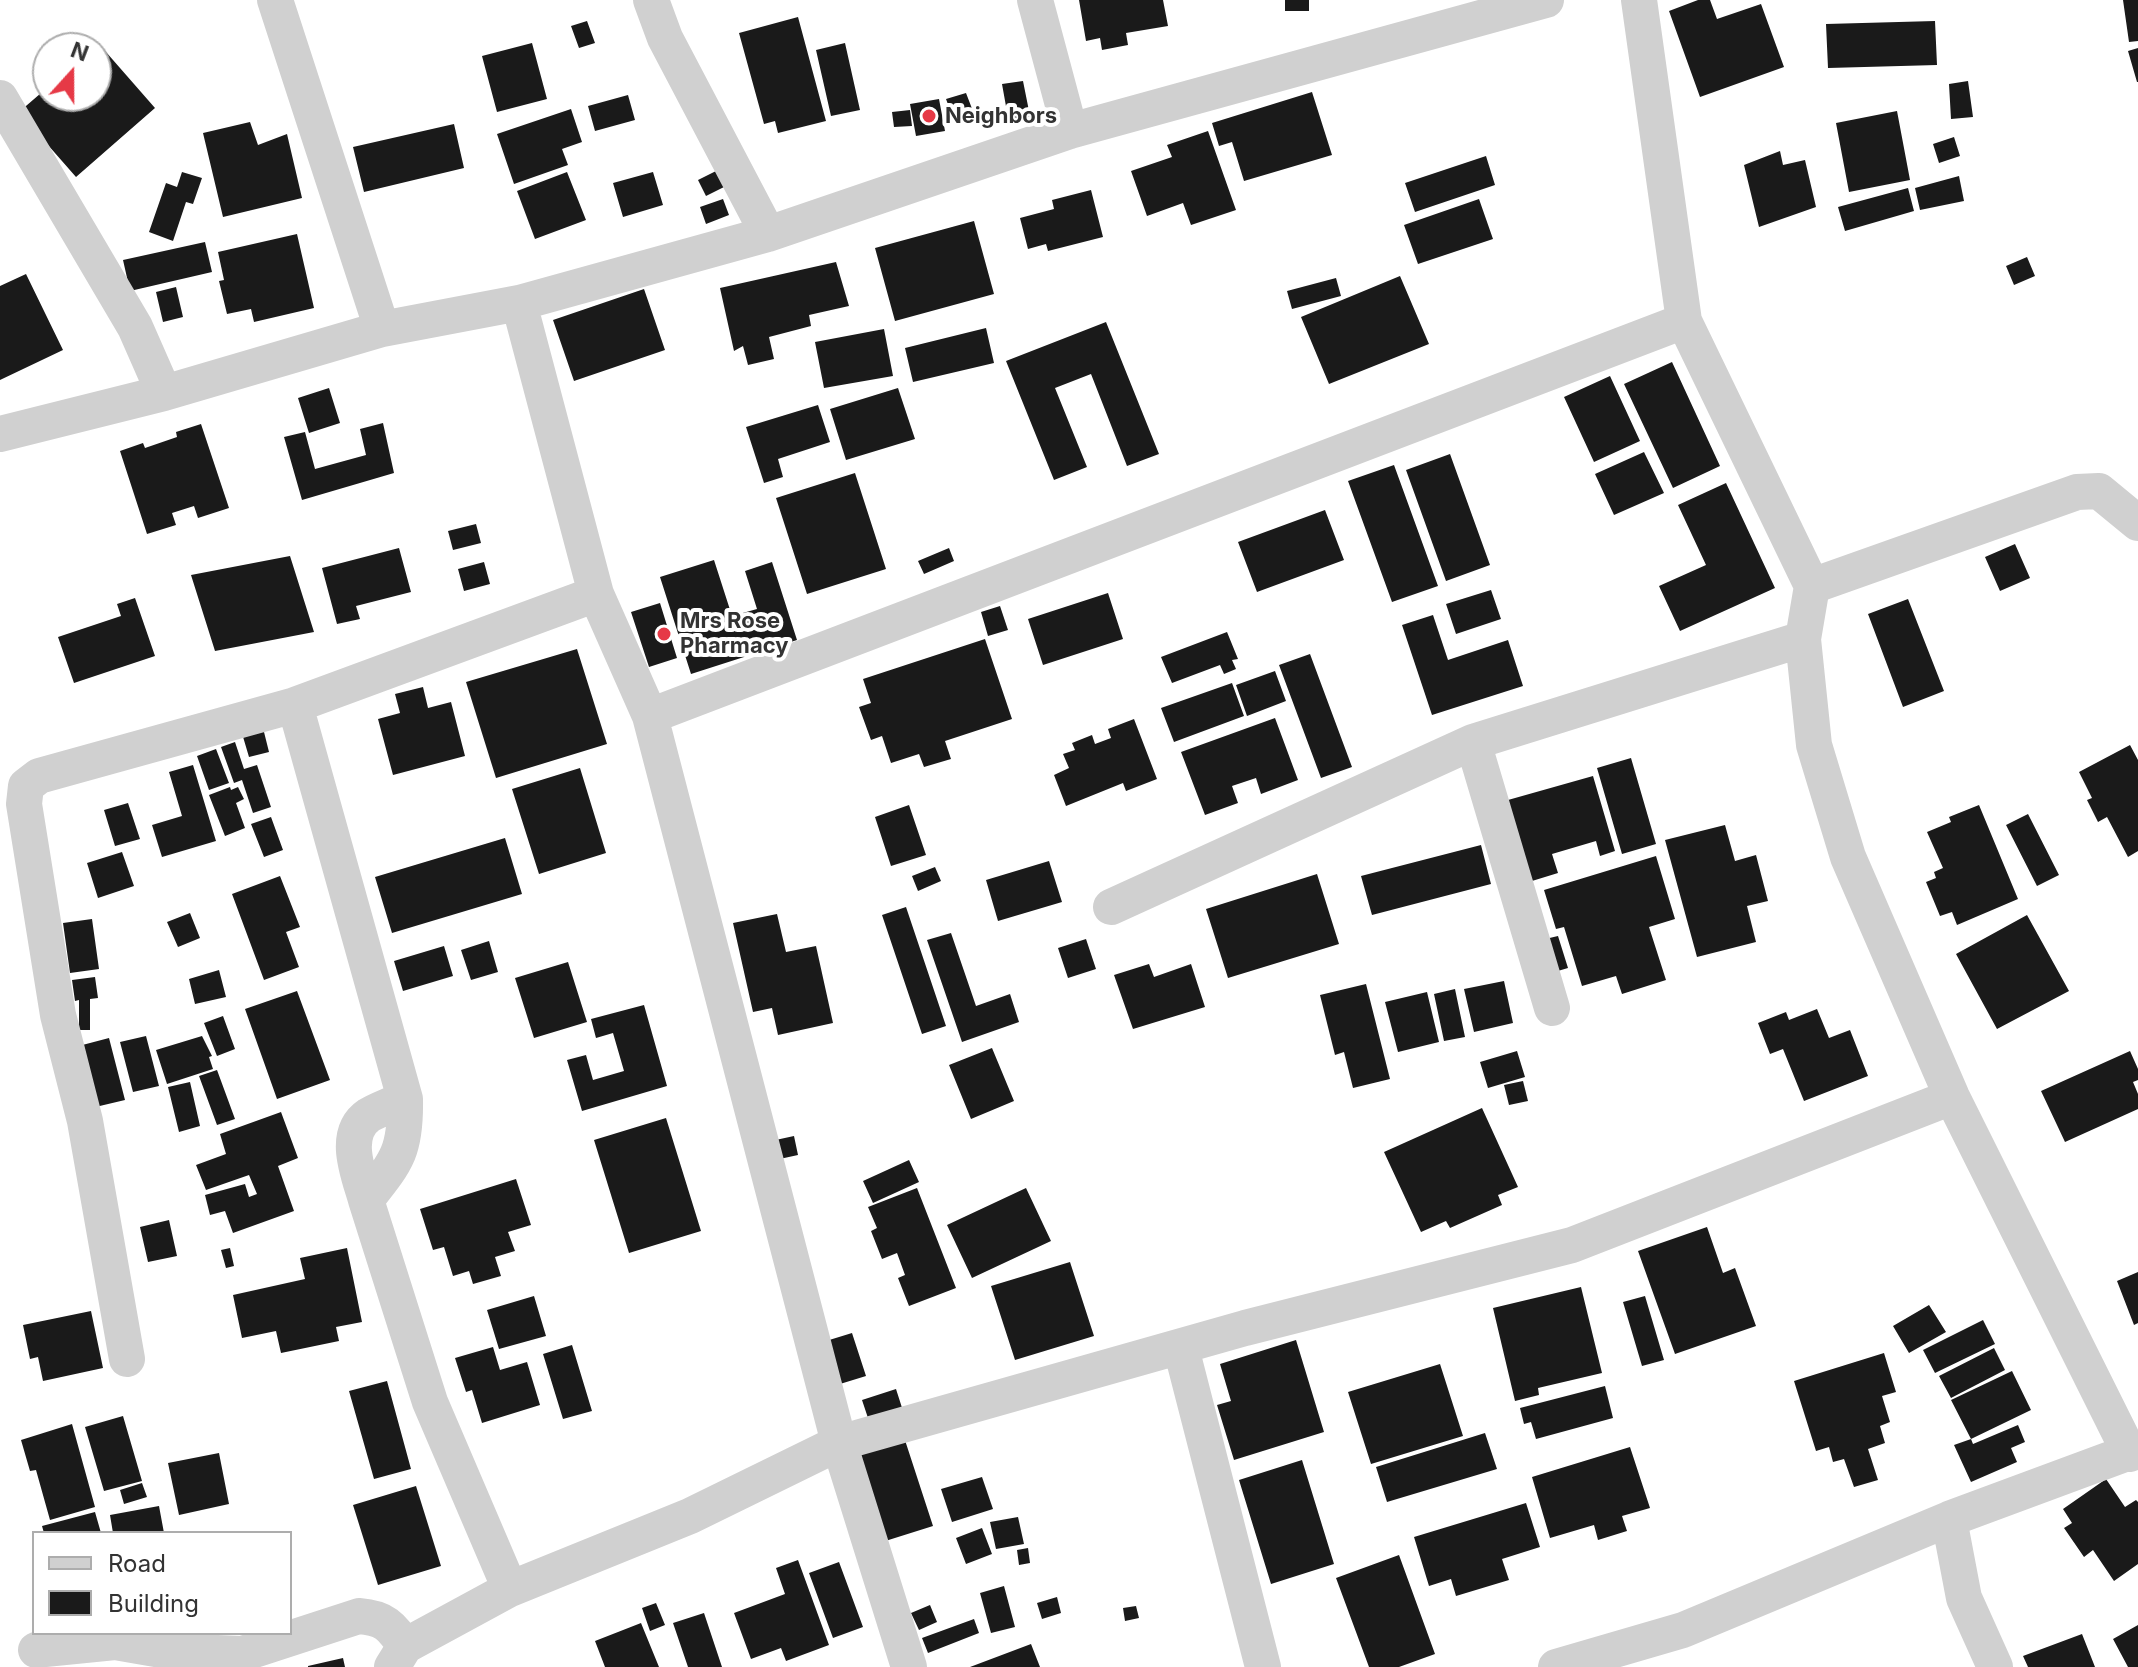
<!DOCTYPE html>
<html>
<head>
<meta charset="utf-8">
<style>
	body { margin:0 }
	#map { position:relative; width:2138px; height:1667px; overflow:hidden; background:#fff; font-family:Inter,sans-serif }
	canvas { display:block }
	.legend { position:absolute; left:32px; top:1531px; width:260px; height:104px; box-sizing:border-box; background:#fff; border:2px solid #adadad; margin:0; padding:10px 14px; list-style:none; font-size:24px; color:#333 }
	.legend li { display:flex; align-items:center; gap:16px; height:40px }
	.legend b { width:40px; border:2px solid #adadad }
	.north { position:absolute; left:32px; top:32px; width:80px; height:80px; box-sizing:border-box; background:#fff; border:2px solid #adadad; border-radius:50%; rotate:21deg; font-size:22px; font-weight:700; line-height:32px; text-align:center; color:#333 }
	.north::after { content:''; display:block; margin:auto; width:28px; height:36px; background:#e63946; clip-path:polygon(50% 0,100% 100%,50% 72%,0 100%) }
</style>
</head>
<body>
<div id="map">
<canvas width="2138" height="1667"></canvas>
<ul class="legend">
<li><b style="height:10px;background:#d0d0d0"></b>Road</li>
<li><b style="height:22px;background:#1a1a1a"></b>Building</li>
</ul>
<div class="north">N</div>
</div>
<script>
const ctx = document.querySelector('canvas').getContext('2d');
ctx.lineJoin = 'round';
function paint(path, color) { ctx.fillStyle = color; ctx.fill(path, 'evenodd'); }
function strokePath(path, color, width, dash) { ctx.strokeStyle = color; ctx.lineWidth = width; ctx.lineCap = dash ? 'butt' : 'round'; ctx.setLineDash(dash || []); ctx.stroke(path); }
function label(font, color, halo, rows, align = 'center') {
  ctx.font = font + ' Inter,sans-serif'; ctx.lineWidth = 8; ctx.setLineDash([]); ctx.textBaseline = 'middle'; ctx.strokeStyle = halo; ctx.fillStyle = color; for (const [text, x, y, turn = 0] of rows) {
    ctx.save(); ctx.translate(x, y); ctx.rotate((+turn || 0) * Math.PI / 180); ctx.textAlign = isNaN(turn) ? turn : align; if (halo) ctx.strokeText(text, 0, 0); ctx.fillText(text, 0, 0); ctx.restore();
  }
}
paint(new Path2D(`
	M1079,0H1163L1168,26L1126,33L1128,45L1102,50L1100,38L1086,41Z
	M1285,0H1309V11H1285Z
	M1698,0H1710L1717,19L1761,4L1784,67L1700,97L1669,11Z
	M2123,0H2138V41L2129,42Z
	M798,17L826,121L778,133L775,121L764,124L739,33Z
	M587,21L595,43L579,48L571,26Z
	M1935,21L1937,65L1828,68L1826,24Z
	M532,43L547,99L497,112L482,56Z
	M845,43L860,110L831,116L816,50Z
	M99,44L155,108L76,177L19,112L48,87V96H96V46Z
	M2138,48V82H2137L2128,51Z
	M1023,81L1030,116L1009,123L1002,84Z
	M1968,81L1973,117L1951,119L1949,84Z
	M1312,92L1332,155L1244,181L1232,142L1219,146L1212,123Z
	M966,93L976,119L956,126L946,99Z
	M628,95L635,120L595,131L588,106Z
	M939,99L945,131L916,136L910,104Z
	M571,109L582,142L562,149L568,165L514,184L497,134Z
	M910,110L912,126L894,127L892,112Z
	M1897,111L1910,180L1849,192L1836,123Z
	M250,122L258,145L287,134L302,198L223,217L203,133Z
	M454,124L464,168L364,192L353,147Z
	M1208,131L1236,210L1191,225L1183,203L1147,216L1131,171L1172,157L1167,145Z
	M1954,137L1960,156L1939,163L1933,144Z
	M1780,151L1783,165L1805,160L1816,207L1759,227L1744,165Z
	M1486,156L1495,185L1415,212L1405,183Z
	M716,171L724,187L706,196L698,180Z
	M182,172L202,178L193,204L186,202L173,241L149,232L166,183L177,187Z
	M567,172L586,220L535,239L517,191Z
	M653,172L663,205L623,217L613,183Z
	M1959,176L1964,201L1920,210L1915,188Z
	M1908,188L1914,211L1845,231L1838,207Z
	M1091,190L1103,237L1048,251L1046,244L1028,249L1020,218L1054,209L1052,200Z
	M723,199L729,215L706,224L700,207Z
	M1479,199L1493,239L1418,264L1404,225Z
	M974,221L994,294L895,321L875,248Z
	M297,234L314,308L254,322L251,309L227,314L219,281L224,280L218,252Z
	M205,242L212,272L130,291L123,260Z
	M2027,257L2035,276L2014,285L2006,266Z
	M836,262L849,306L809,315L811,326L769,337L774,359L748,365L743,346L734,351L720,288Z
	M26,274L63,350L0,380V286Z
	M1400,276L1429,344L1329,384L1301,317Z
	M1336,278L1341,296L1292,309L1287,291Z
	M176,287L183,317L163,322L156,292Z
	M644,289L665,350L574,381L553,320Z
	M1106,322L1159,454L1127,466L1091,374L1055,388L1087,467L1054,480L1006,361Z
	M986,328L994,363L913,382L905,348Z
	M884,329L893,376L824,388L815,342Z
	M1672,362L1720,466L1673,488L1624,384Z
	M1610,376L1640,441L1594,462L1564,397Z
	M329,388L340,423L309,433L298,398Z
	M898,388L915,439L846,460L830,409Z
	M818,405L830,442L778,459L783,477L764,483L746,427Z
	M383,423L394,473L302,500L284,437L305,432L315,469L366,455L360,429Z
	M201,424L229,508L198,518L194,506L172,513L176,525L147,534L120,451L143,443L145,448L177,437L176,432Z
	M1644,452L1664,493L1614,515L1595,474Z
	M1450,454L1490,565L1446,581L1406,470Z
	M1394,465L1438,586L1392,602L1348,481Z
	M855,473L886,569L807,594L776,498Z
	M1726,483L1775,588L1680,631L1659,586L1706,565L1678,505Z
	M1325,510L1344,560L1257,592L1238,542Z
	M476,524L481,543L453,550L448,531Z
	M2015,544L2030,578L2000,591L1985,557Z
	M399,548L411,592L356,606L360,619L337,624L322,568Z
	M949,548L954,561L924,574L918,561Z
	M290,556L314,632L215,651L191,575Z
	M714,560L732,616L757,609L745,571L772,562L797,640L691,674L660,577Z
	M484,562L490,584L464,591L458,569Z
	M1491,590L1501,619L1456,634L1446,604Z
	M1108,593L1123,639L1043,665L1028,619Z
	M135,598L155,656L74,683L58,637L121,616L117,604Z
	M1908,599L1944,691L1903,707L1868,614Z
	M660,603L677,658L649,667L631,612Z
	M1000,606L1008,630L988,636L981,612Z
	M1433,615L1448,660L1508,640L1523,686L1432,715L1402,625Z
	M1227,632L1238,659L1232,660L1236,669L1224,674L1220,665L1172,683L1161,657Z
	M985,639L1012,719L945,741L951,759L924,767L919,754L891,763L882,736L871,740L859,707L871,703L863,679Z
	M577,649L607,744L496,778L466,682Z
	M1310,654L1352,767L1321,778L1279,665Z
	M1275,671L1286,701L1247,716L1236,685Z
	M1232,683L1244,716L1174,742L1161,708Z
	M423,687L428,708L451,702L465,756L393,775L378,719L400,713L395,694Z
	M1275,718L1298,780L1261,794L1256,778L1232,786L1238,803L1205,815L1181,752Z
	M1134,719L1157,779L1126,791L1123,783L1066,806L1054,775L1069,768L1063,754L1075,750L1072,743L1092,735L1095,744L1111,738L1108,729Z
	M262,724L269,752L249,757L241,730Z
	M235,742L244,769L257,765L271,807L253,813L242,780L234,783L221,747Z
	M2130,745L2138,760V851L2128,857L2107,817L2098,822L2087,800L2092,798L2079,772Z
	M216,749L229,783L209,790L197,756Z
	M1631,758L1656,844L1622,854L1597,768Z
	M193,765L216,841L162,857L152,825L182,816L169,772Z
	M580,768L606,853L539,874L512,789Z
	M1593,776L1615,851L1600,856L1596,841L1552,854L1558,873L1532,881L1508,800Z
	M230,787L231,790L238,787L244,799L236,803L245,828L225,836L209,795Z
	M128,803L140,839L115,846L104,810Z
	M909,805L926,855L891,866L875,817Z
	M1979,805L2018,899L1957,925L1952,912L1940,916L1926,882L1936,878L1934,872L1943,868L1927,832L1951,822L1949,817Z
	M2028,814L2059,875L2037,886L2006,825Z
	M271,817L283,850L264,857L251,824Z
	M1725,825L1735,861L1756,855L1768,901L1747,906L1756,942L1697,957L1665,840Z
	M505,838L522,894L392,933L375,877Z
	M1481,845L1491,884L1372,915L1361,876Z
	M122,852L134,886L98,898L87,863Z
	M1656,856L1675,919L1649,927L1666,980L1622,994L1616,976L1582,986L1564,927L1556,929L1544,890Z
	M1049,861L1062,902L998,921L986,880Z
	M935,867L941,881L918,891L912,876Z
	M1317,874L1339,944L1228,978L1206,909Z
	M280,876L300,927L286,932L299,967L264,980L232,894Z
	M906,907L946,1026L922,1034L882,915Z
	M190,913L200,938L178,947L167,922Z
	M777,914L786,952L816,946L833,1023L778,1035L772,1008L753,1012L733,923Z
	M2027,915L2069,991L1997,1029L1956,954Z
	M92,919L99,969L70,973L63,923Z
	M951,933L976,1006L1010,994L1019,1022L962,1042L927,940Z
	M1558,936L1568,968L1551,973L1541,940Z
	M1086,939L1096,969L1068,978L1058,948Z
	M489,941L498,972L471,980L461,950Z
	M444,946L453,976L403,991L394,961Z
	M568,962L587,1022L534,1038L515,978Z
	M1149,964L1154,977L1191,964L1205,1007L1133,1029L1114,975Z
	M219,970L226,997L195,1004L189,979Z
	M95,977L98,998L90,999V1030H79V1000L75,1001L72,980Z
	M1504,981L1513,1023L1474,1032L1464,989Z
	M1366,984L1390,1079L1353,1088L1344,1052L1335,1055L1320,995Z
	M1455,989L1465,1037L1444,1041L1434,994Z
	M297,991L330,1080L277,1099L245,1009Z
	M1427,992L1439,1042L1398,1052L1385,1002Z
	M644,1005L667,1086L582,1111L567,1060L586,1055L593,1080L624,1071L613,1033L596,1038L591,1019Z
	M1817,1009L1829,1038L1850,1030L1868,1076L1804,1101L1783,1049L1770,1054L1758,1023L1786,1012L1789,1020Z
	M223,1016L235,1049L217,1056L204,1023Z
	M146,1036L159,1086L133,1092L120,1042Z
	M202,1036L212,1056L209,1057L213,1069L167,1084L156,1050Z
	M109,1038L125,1100L87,1109L71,1048Z
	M992,1048L1014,1101L971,1119L949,1065Z
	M1517,1051L1525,1077L1488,1088L1480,1062Z
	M2130,1051L2138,1069V1080L2133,1082L2138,1094V1109L2065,1142L2041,1091Z
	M217,1070L235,1119L217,1125L199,1076Z
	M1523,1081L1528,1101L1509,1105L1504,1085Z
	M190,1082L200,1126L179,1132L168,1087Z
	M1482,1108L1518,1187L1498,1195L1502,1205L1450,1228L1446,1221L1421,1232L1384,1152Z
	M281,1112L298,1158L278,1166L294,1211L233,1233L225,1211L210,1215L205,1195L245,1184L249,1197L257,1194L249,1175L206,1190L196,1165L226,1154L220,1134Z
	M666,1118L701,1231L629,1253L594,1140Z
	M794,1136L798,1155L775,1160L771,1141Z
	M909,1160L919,1182L873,1203L863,1181Z
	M516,1179L531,1225L508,1232L515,1251L495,1257L501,1276L473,1284L469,1271L453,1276L444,1247L433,1250L420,1209Z
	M917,1188L956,1288L909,1306L898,1278L905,1275L897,1253L882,1259L871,1231L877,1228L868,1207Z
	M1026,1188L1051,1241L972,1278L947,1225Z
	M169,1220L177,1256L148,1262L140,1227Z
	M1707,1227L1723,1273L1735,1268L1756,1326L1675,1354L1638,1251Z
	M230,1248L234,1266L226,1268L221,1250Z
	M347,1248L362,1322L336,1327L339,1341L281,1353L276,1331L242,1338L233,1295L305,1279L300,1258Z
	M1070,1262L1094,1336L1015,1360L991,1286Z
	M2138,1272V1323L2134,1325L2117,1281Z
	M1581,1287L1602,1373L1538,1388L1539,1395L1515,1401L1493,1308Z
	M534,1296L546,1336L499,1349L487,1310Z
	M1645,1296L1664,1360L1642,1366L1623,1302Z
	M1929,1305L1946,1332L1909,1353L1893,1326Z
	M91,1311L103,1368L43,1381L38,1357L30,1359L23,1325Z
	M1983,1320L1995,1344L1935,1373L1923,1350Z
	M852,1333L866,1376L840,1384L826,1341Z
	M1296,1340L1324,1432L1234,1460L1217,1405L1231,1401L1220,1364Z
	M572,1345L592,1411L563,1419L543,1354Z
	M493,1347L500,1370L527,1362L540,1405L482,1423L472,1390L466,1392L455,1358Z
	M1994,1348L2005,1370L1951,1398L1939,1376Z
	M1884,1353L1896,1392L1882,1396L1890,1422L1880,1426L1885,1443L1868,1449L1878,1480L1854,1487L1844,1459L1833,1462L1829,1447L1816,1451L1794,1381Z
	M1440,1364L1463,1436L1371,1464L1348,1392Z
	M2012,1371L2031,1410L1971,1439L1951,1400Z
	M387,1381L411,1469L374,1479L349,1391Z
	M1605,1386L1613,1418L1536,1439L1531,1422L1524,1424L1520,1408Z
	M896,1389L904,1414L870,1424L862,1400Z
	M123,1416L142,1481L104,1491L85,1427Z
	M72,1424L95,1507L50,1520L36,1470L30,1471L21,1440Z
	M2018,1425L2025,1442L2011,1448L2017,1462L1971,1482L1954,1445L1971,1439L1973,1444Z
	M902,1431L933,1526L879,1543L855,1446Z
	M1485,1433L1497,1469L1387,1502L1376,1467Z
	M1630,1447L1650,1508L1622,1516L1627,1531L1598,1540L1594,1525L1550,1538L1532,1477Z
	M219,1453L229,1504L179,1515L168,1463Z
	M1302,1460L1334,1564L1271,1584L1239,1480Z
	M982,1477L993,1509L952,1522L941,1489Z
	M2106,1479L2125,1507L2136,1500L2138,1502V1564L2114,1581L2093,1550L2084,1557L2064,1528L2072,1523L2063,1509Z
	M142,1483L147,1497L124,1504L120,1490Z
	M416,1486L441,1566L378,1585L353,1505Z
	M1526,1503L1540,1547L1502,1559L1509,1580L1456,1596L1451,1579L1429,1586L1414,1537Z
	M159,1506L164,1533H113L110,1515Z
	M95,1512L101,1533H44L42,1526Z
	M1018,1517L1024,1544L996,1549L990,1522Z
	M982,1528L992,1554L966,1564L956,1538Z
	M1028,1548L1030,1563L1019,1565L1017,1550Z
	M1399,1555L1435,1654L1399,1667H1369L1336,1578Z
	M798,1560L829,1645L786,1661L781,1648L751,1659L734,1613L785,1594L776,1568Z
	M839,1562L863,1627L833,1638L809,1573Z
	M1004,1586L1015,1627L991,1633L980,1593Z
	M1057,1597L1061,1613L1042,1619L1037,1603Z
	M656,1603L665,1625L650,1631L642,1608Z
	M930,1605L937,1622L919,1630L911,1613Z
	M1136,1606L1139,1618L1125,1621L1123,1608Z
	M704,1613L722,1667H688L673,1623Z
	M974,1619L979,1633L928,1653L922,1638Z
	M641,1623L659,1667H605L595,1641Z
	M2138,1625V1667H2128L2113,1639Z
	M2082,1634L2095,1667H2028L2023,1656Z
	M1031,1644L1040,1667H970Z
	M343,1658L345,1667H308V1666Z`), '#1a1a1a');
strokePath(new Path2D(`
	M275,0L382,329
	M651,0L665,38L768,234
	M1035,0L1070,131
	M1639,0L1684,321L1812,586L1803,639L1814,745L1848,857L1952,1097L2130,1454
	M0,98L135,327L164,393
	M519,303L596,594L650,716L839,1443L909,1667
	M0,434L164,393L382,329L519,303L768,234L1070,131L1546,0
	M1812,586L2077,492L2099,491L2138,523
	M650,716L1684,321
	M1111,907L1473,742
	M1552,1008L1473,742L1803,639
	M366,1200C359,1175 341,1134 369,1115C380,1109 393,1104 405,1099
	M1181,1348L1263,1667
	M127,1359L85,1121L58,1015L24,804L26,786L39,776L295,705
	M1949,1519L1964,1598L1995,1667
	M510,1589L430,1402L366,1200C397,1161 406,1151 405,1099L295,705L596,594
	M36,1650L115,1642L167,1651L242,1654L359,1616C385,1618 391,1626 405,1646
	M392,1667L405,1646L510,1589L690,1516L839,1443L1245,1328L1572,1245L1952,1097
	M1556,1667L1683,1630L1949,1519L2138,1449`), '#d0d0d0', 36);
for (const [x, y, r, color] of [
	[929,116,8,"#e63946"],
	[664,634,8,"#e63946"]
]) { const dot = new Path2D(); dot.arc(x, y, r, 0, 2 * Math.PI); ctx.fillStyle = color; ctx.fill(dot); strokePath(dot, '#fff', 3); }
label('bold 22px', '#333', '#fff', [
	["Neighbors",945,116],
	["Mrs Rose",680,621],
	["Pharmacy",680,646]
], 'left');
</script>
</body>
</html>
